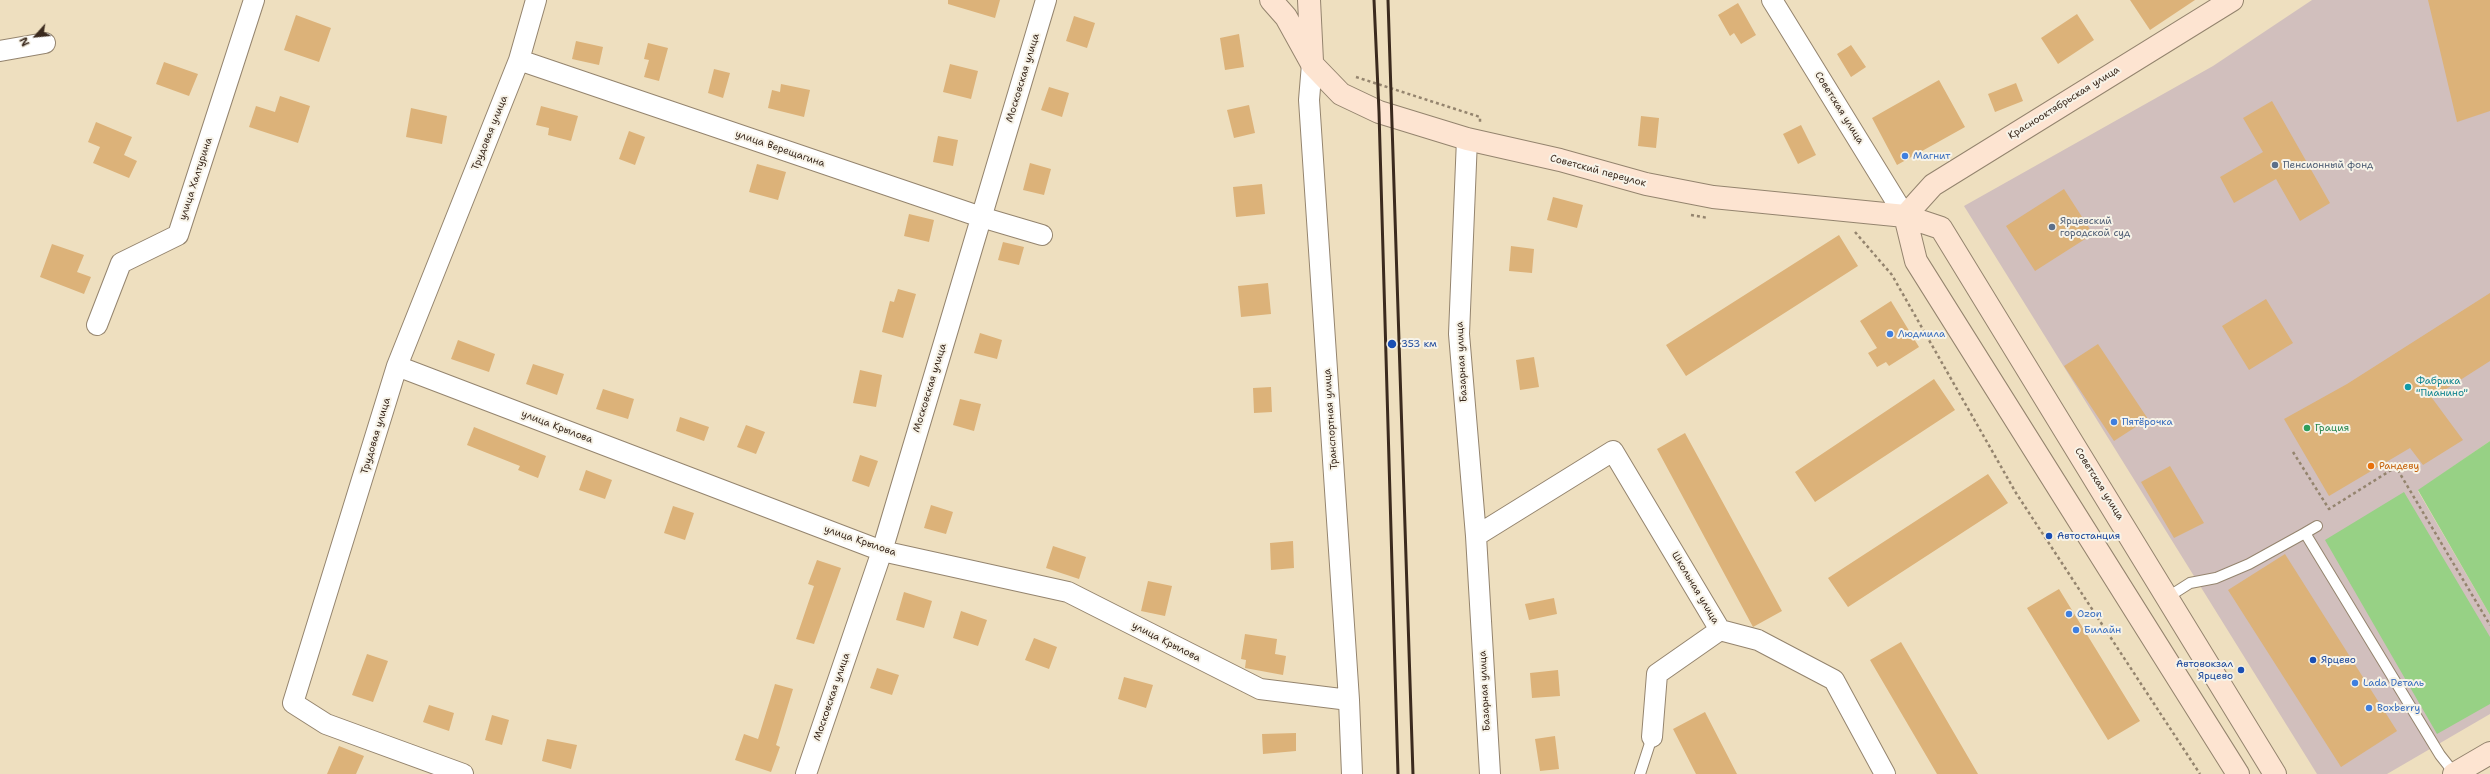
<!DOCTYPE html>
<html>
<head>
<meta charset="utf-8">
<style>
	body { margin:0 }
	#map { position:relative; width:2490px; height:774px; overflow:hidden; background:#eedfbf; font-family:"Shantell Sans",sans-serif }
	canvas { display:block }
	.north { position:absolute; left:16px; top:16px; width:40px; height:40px; -webkit-text-stroke:3px #f7f3e8; paint-order:stroke; rotate:243deg; font-size:11px; font-weight:700; line-height:16px; text-align:center; color:#3b2a1e }
	.north::after { content:''; display:block; margin:auto; width:14px; height:18px; background:#3b2a1e; clip-path:polygon(50% 0,100% 100%,50% 72%,0 100%) }
</style>
</head>
<body>
<div id="map">
<canvas width="2490" height="774"></canvas>
<div class="north">N</div>
</div>
<script>
const ctx = document.querySelector('canvas').getContext('2d');
ctx.lineJoin = 'round';
function paint(path, color) { ctx.fillStyle = color; ctx.fill(path, 'evenodd'); }
function strokePath(path, color, width, dash) { ctx.strokeStyle = color; ctx.lineWidth = width; ctx.lineCap = dash ? 'butt' : 'round'; ctx.setLineDash(dash || []); ctx.stroke(path); }
function label(font, color, halo, rows, align = 'center') {
  ctx.font = font + ' "Shantell Sans",sans-serif'; ctx.lineWidth = 4; ctx.setLineDash([]); ctx.textBaseline = 'middle'; ctx.strokeStyle = halo; ctx.fillStyle = color; for (const [text, x, y, turn = 0] of rows) {
    ctx.save(); ctx.translate(x, y); ctx.rotate((+turn || 0) * Math.PI / 180); ctx.textAlign = isNaN(turn) ? turn : align; if (halo) ctx.strokeText(text, 0, 0); ctx.fillText(text, 0, 0); ctx.restore();
  }
}
paint(new Path2D(`
	M2312,0H2490V441L2418,491L2490,615V714L2387,774H2317L1964,206L2213,66Z`), '#d1bfbd');
paint(new Path2D(`
	M2490,441V615L2418,490Z
	M2404,492L2490,637V704L2437,734L2325,540Z`), '#97d185');
paint(new Path2D(`
	M948,0H1000L995,18L948,4Z
	M2130,0H2195L2150,30Z
	M2428,0H2490V111L2457,122Z
	M1738,3L1756,35L1741,44L1734,33L1730,36L1718,15Z
	M2077,14L2094,40L2058,64L2041,38Z
	M296,15L331,28L319,62L284,50Z
	M1074,16L1095,23L1087,48L1066,41Z
	M1239,34L1244,67L1225,70L1220,38Z
	M576,41L603,47L599,65L572,59Z
	M648,43L668,48L659,81L644,77L649,60L644,59Z
	M1851,45L1866,67L1851,77L1837,54Z
	M164,62L198,74L189,96L156,84Z
	M950,64L978,71L971,99L943,92Z
	M714,69L730,73L723,98L708,93Z
	M1939,80L1965,127L1897,165L1872,118Z
	M2016,83L2023,101L1995,112L1988,94Z
	M781,84L810,90L804,117L768,108L772,90L780,92Z
	M1049,87L1069,93L1062,117L1041,110Z
	M280,96L310,106L298,143L249,127L256,106L275,112Z
	M2272,101L2330,203L2300,221L2276,179L2234,203L2220,177L2263,152L2243,118Z
	M1249,105L1255,133L1234,138L1227,110Z
	M541,106L578,116L571,141L548,135L549,128L536,125Z
	M411,108L447,116L442,144L406,137Z
	M1641,116L1659,118L1656,148L1638,146Z
	M96,122L132,137L124,155L137,161L129,178L93,163L100,147L88,142Z
	M1801,125L1816,155L1798,164L1783,134Z
	M629,131L645,137L635,165L619,159Z
	M938,136L958,140L953,166L933,162Z
	M1030,163L1051,169L1044,195L1023,190Z
	M757,164L786,172L778,200L749,192Z
	M1262,184L1265,214L1236,217L1233,187Z
	M2064,189L2093,234L2035,271L2006,226Z
	M1553,197L1583,205L1577,228L1547,220Z
	M909,214L934,220L929,242L904,236Z
	M1839,235L1858,266L1686,376L1666,345Z
	M1003,242L1024,247L1019,265L998,260Z
	M52,244L84,255L77,272L91,277L84,294L40,277Z
	M1511,246L1534,249L1532,273L1509,271Z
	M1268,283L1271,314L1241,317L1238,286Z
	M898,289L916,294L903,338L882,332L890,301L894,302Z
	M2490,293V361L2432,398L2463,440L2423,465L2410,448L2329,496L2284,419L2347,384Z
	M2266,299L2293,343L2249,370L2222,326Z
	M1891,301L1919,347L1889,366L1886,362L1877,367L1868,353L1877,348L1860,321Z
	M980,333L1002,340L997,359L974,353Z
	M458,340L495,354L489,372L451,359Z
	M2098,344L2148,419L2114,441L2064,366Z
	M1534,357L1539,387L1520,390L1516,360Z
	M533,364L564,374L557,395L526,384Z
	M860,370L882,375L876,407L853,403Z
	M1934,379L1955,410L1815,502L1795,472Z
	M1271,387L1272,412L1254,413L1253,388Z
	M603,389L634,399L628,419L596,409Z
	M960,399L981,404L974,431L953,425Z
	M680,417L709,427L704,441L676,431Z
	M746,425L765,432L756,454L737,447Z
	M474,427L546,456L538,478L518,470L520,466L467,445Z
	M1685,433L1782,611L1753,627L1657,449Z
	M860,455L878,461L869,487L852,481Z
	M2170,466L2204,523L2174,538L2141,482Z
	M586,470L612,480L605,499L579,490Z
	M1988,474L2008,503L1848,607L1828,578Z
	M931,505L953,512L946,534L924,528Z
	M673,506L694,513L685,540L664,533Z
	M1293,541L1294,568L1271,570L1270,543Z
	M1053,546L1086,557L1079,579L1046,568Z
	M2285,554L2397,731L2341,767L2228,590Z
	M817,560L841,568L814,644L796,639L814,586L808,584Z
	M1148,581L1172,586L1165,616L1141,611Z
	M2059,589L2140,721L2108,740L2027,608Z
	M904,592L932,601L924,628L896,620Z
	M1554,598L1557,614L1529,620L1525,604Z
	M961,611L987,620L978,646L953,638Z
	M1245,634L1277,639L1275,654L1286,656L1283,675L1245,668L1246,660L1241,659Z
	M1034,638L1057,647L1049,669L1025,660Z
	M1901,642L1978,774H1937L1870,660Z
	M367,654L388,661L373,702L352,695Z
	M877,668L899,675L892,695L870,688Z
	M1558,670L1560,696L1532,698L1530,673Z
	M1124,677L1153,685L1146,708L1118,699Z
	M775,684L793,689L776,745L780,747L771,772L735,760L744,734L758,739Z
	M429,705L454,713L449,731L423,722Z
	M1705,712L1737,774H1696L1673,729Z
	M492,715L509,720L502,745L485,740Z
	M1296,733V751L1263,754L1262,734Z
	M1555,736L1559,769L1540,771L1535,739Z
	M547,739L577,745L571,769L542,761Z
	M339,746L364,756L356,774H327Z`), '#dcb279');
const lane = new Path2D(`
	M2305,533L2317,526
	M2168,597L2190,583L2216,578L2249,564L2305,533L2440,755L2455,774
	M1640,774L1652,737`);
const street = new Path2D(`
	M1772,0L1905,216
	M0,51L45,43
	M519,60L981,217L1042,235
	M1312,64L1309,100L1349,700L1352,774
	M1467,139L1459,334L1476,536
	M97,325L121,263L178,235L254,0
	M397,366L882,551L1068,592L1260,689L1349,700
	M1652,737L1657,674L1720,630
	M463,774L326,724L293,703L397,366L519,60L536,0
	M806,774L882,551L1046,0
	M1490,774L1476,536L1613,451L1720,630L1758,640L1834,680L1885,774`);
const secondary = new Path2D(`
	M1271,0L1286,17L1312,64L1341,94L1379,112L1467,139L1560,160L1646,184L1713,197L1905,216L1941,228L2275,774
	M1309,0L1312,61
	M1905,216L1916,261L2238,774
	M1905,216L1933,185L2232,0
	M2454,774L2490,753`);
strokePath(lane, '#94846e', 12);
strokePath(street, '#94846e', 22);
strokePath(secondary, '#94846e', 24);
strokePath(new Path2D(`
	M1356,77L1480,117V122
	M1691,215L1708,218
	M1855,232L1892,275L2016,493L2200,774
	M2293,452L2329,509L2396,467L2490,625`), '#94846e', 2.5, [3, 3]);
strokePath(lane, '#fff', 10);
strokePath(street, '#fff', 20);
strokePath(secondary, '#fde4d1', 22);
strokePath(new Path2D(`
	M1374,0L1379,112L1398,774
	M1388,0L1413,774`), '#3b2a1e', 3);
for (const [x, y, r, color] of [
	[1905,156,4,"#3f7fe0"],
	[2275,165,4,"#5c6f8a"],
	[2052,227,4,"#5c6f8a"],
	[1890,334,4,"#3f7fe0"],
	[1392,344,5,"#1a4fb4"],
	[2408,387,4,"#0f9aa8"],
	[2114,422,4,"#3f7fe0"],
	[2307,428,4,"#2e9e5b"],
	[2371,466,4,"#e8710a"],
	[2049,536,4,"#1a4fb4"],
	[2069,614,4,"#3f7fe0"],
	[2076,630,4,"#3f7fe0"],
	[2313,660,4,"#1a4fb4"],
	[2241,670,4,"#1a4fb4"],
	[2355,683,4,"#3f7fe0"],
	[2369,708,4,"#3f7fe0"]
]) { const dot = new Path2D(); dot.arc(x, y, r, 0, 2 * Math.PI); ctx.fillStyle = color; ctx.fill(dot); strokePath(dot, '#f7f3e8', 1.5); }
label('10px', '#3b2a1e', '#f7f3e8', [
	["Московская улица",1023,78,-73],
	["Краснооктябрьская улица",2064,103,-32],
	["Советская улица",1839,108,58],
	["Трудовая улица",490,133,-68],
	["улица Верещагина",780,149,19],
	["Советский переулок",1598,171,15],
	["улица Халтурина",196,179,-72],
	["Базарная улица",1462,362,-93],
	["Московская улица",930,388,-73],
	["Транспортная улица",1331,419,-94],
	["улица Крылова",557,427,21],
	["Трудовая улица",376,436,-73],
	["Советская улица",2099,484,58],
	["улица Крылова",860,541,19],
	["Школьная улица",1695,588,59],
	["улица Крылова",1166,642,27],
	["Базарная улица",1485,691,-93],
	["Московская улица",832,697,-71]
]);
label('10px', '#366cbe', '#f7f3e8', [
	["Магнит",1913,156],
	["Людмила",1898,334],
	["Пятёрочка",2122,422],
	["Ozon",2077,614],
	["Билайн",2084,630],
	["Lada Dеталь",2363,683],
	["Boxberry",2377,708]
], 'left');
label('10px', '#4e5e75', '#f7f3e8', [
	["Пенсионный фонд",2283,165],
	["Ярцевский",2060,221],
	["городской суд",2060,233]
], 'left');
label('10px', '#164399', '#f7f3e8', [
	["353 км",1401,344],
	["Автостанция",2057,536],
	["Ярцево",2321,660],
	["Автовокзал",2233,664,"right"],
	["Ярцево",2233,676,"right"]
], 'left');
label('10px', '#0d838f', '#f7f3e8', [
	["Фабрика",2416,381],
	["\"Пианино\"",2416,393]
], 'left');
label('10px', '#27864d', '#f7f3e8', [
	["Грация",2315,428]
], 'left');
label('10px', '#c56008', '#f7f3e8', [
	["Рандеву",2379,466]
], 'left');
</script>
</body>
</html>
